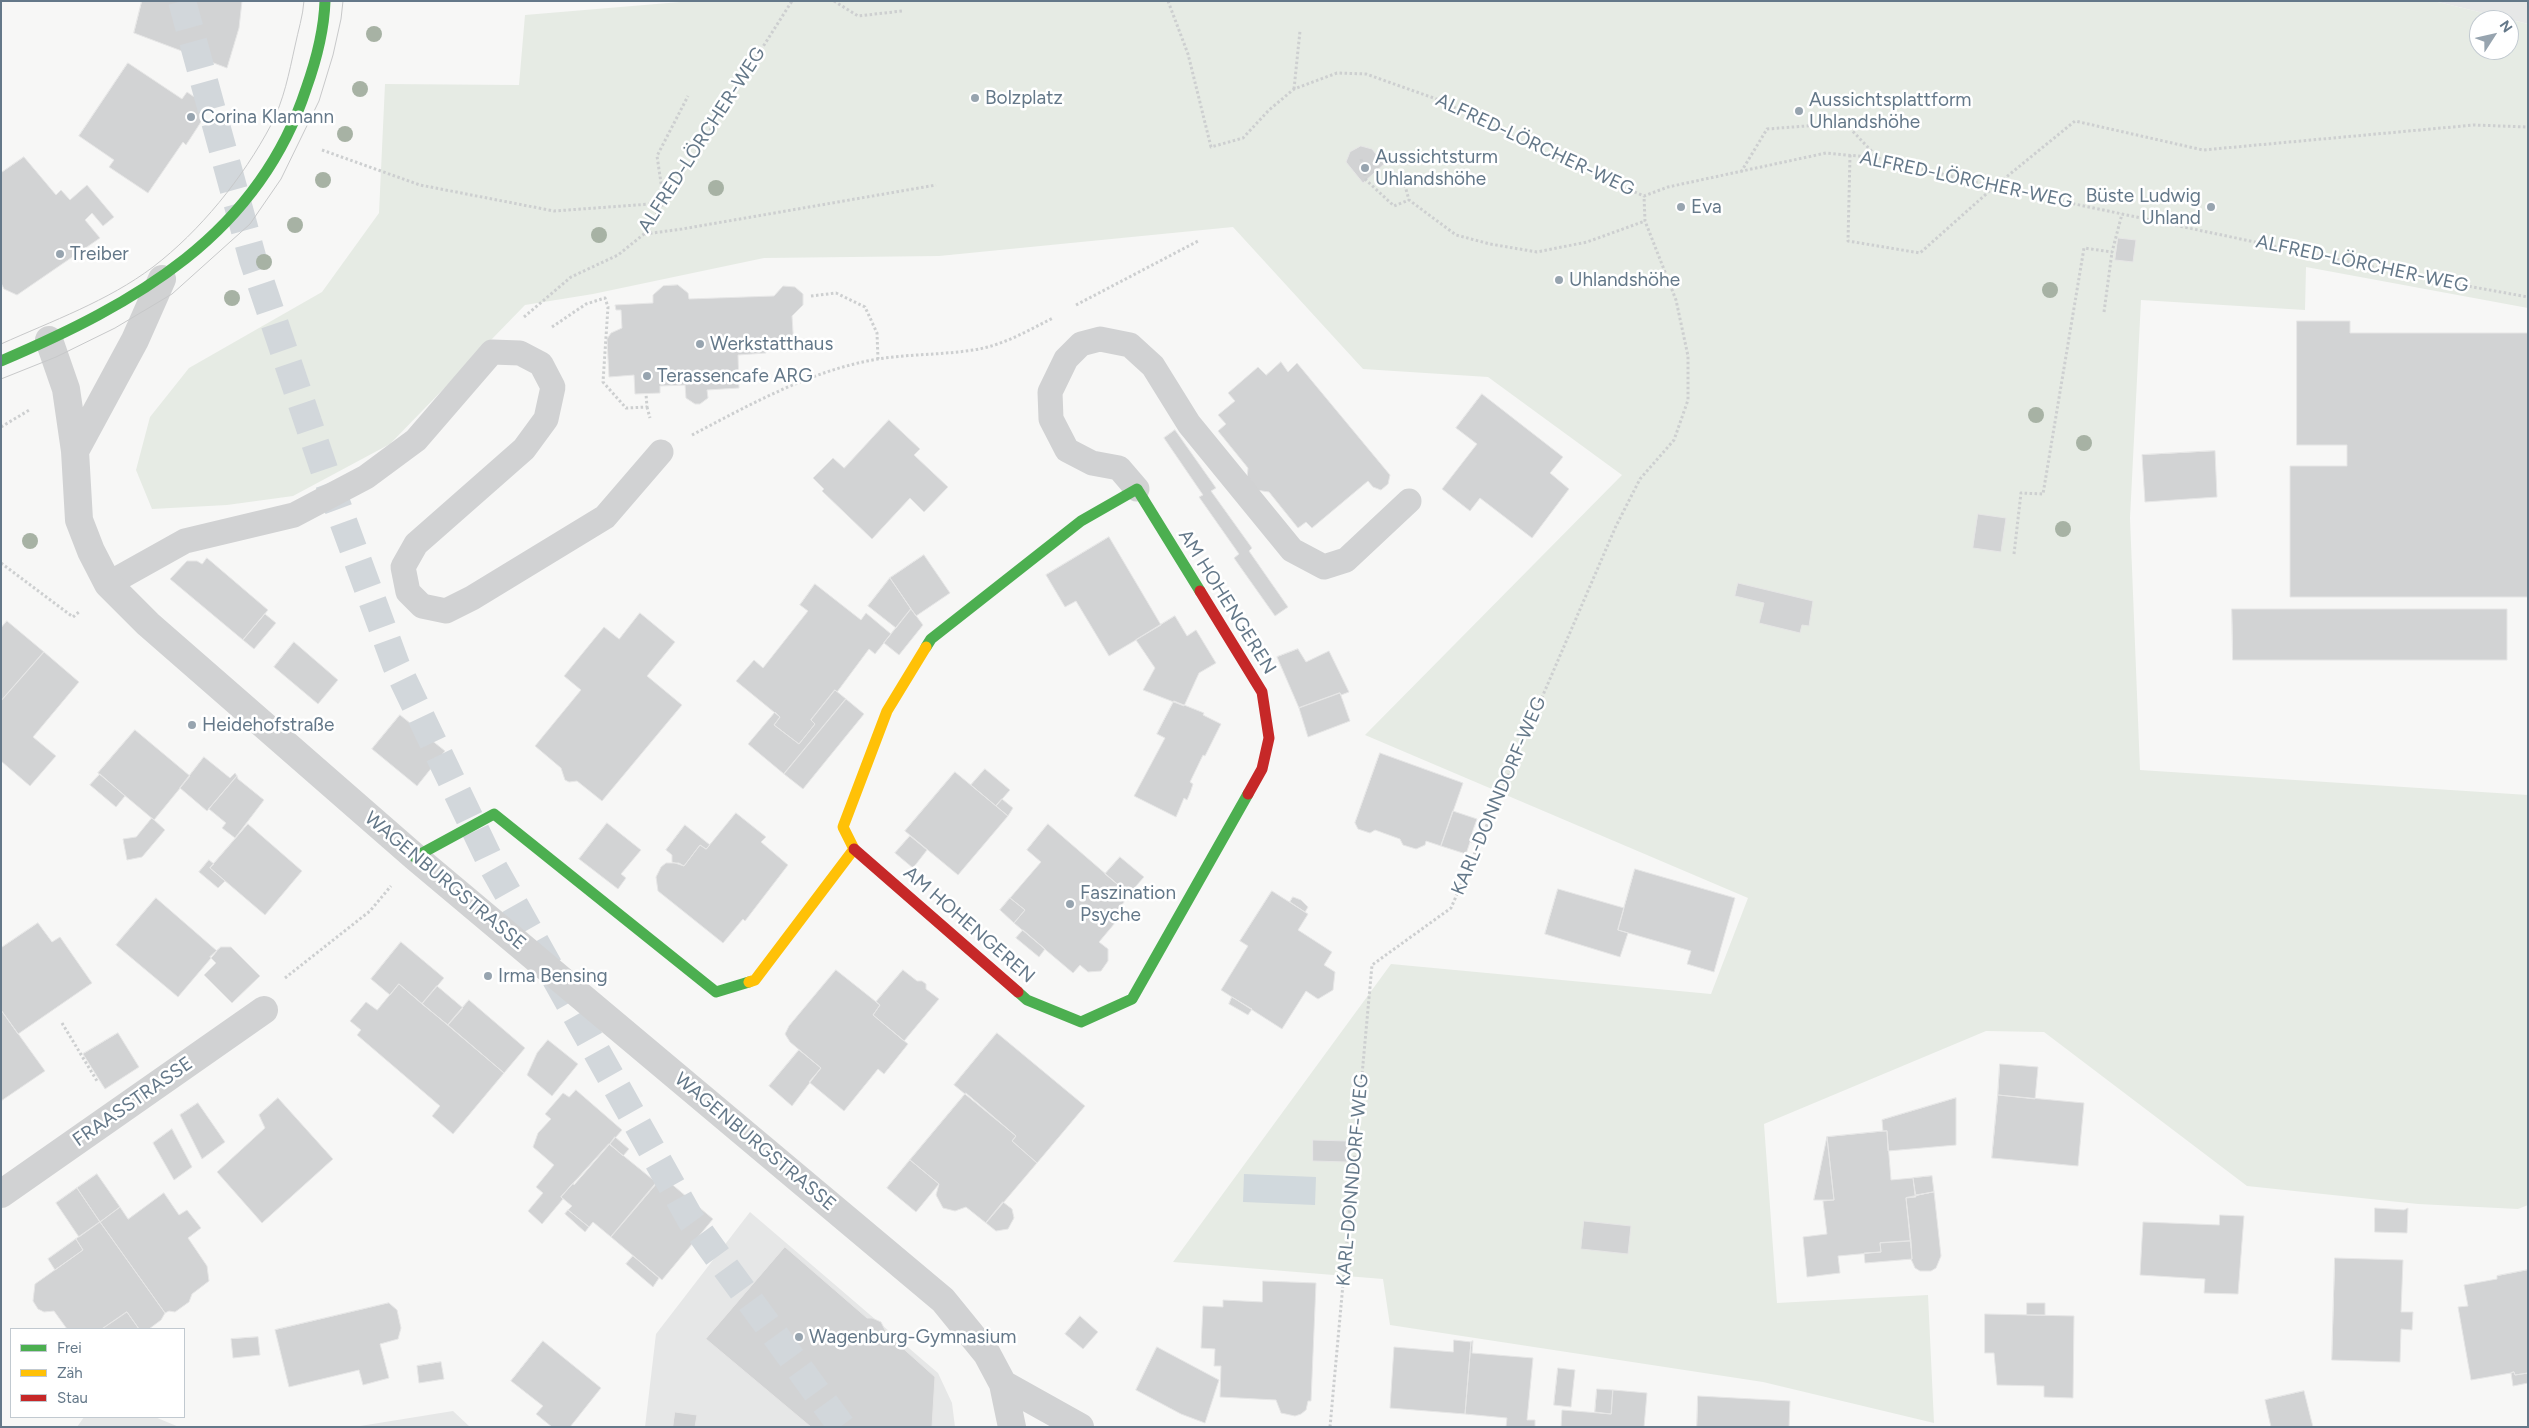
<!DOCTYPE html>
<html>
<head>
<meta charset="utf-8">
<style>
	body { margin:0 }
	#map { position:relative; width:2529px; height:1428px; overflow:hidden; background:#f7f7f6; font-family:Figtree,sans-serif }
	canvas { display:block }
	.frame { position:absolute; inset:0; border:2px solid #647889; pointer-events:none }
	.legend { position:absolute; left:10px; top:1328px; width:175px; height:90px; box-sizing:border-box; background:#fff; border:1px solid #c1c9d0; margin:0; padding:6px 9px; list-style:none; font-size:15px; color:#647889 }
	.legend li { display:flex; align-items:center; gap:10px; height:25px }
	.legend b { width:25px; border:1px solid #c1c9d0 }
	.north { position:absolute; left:2469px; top:10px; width:50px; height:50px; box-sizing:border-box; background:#fff; border:1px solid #c1c9d0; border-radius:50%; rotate:55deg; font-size:14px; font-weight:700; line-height:20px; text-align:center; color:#647889 }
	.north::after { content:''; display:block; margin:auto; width:18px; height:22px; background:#97a4af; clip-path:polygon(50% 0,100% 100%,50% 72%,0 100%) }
</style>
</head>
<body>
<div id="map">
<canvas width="2529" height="1428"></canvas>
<div class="frame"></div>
<ul class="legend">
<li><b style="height:6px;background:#4caf50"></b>Frei</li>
<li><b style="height:6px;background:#ffc107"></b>Zäh</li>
<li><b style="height:6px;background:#c62828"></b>Stau</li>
</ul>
<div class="north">N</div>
</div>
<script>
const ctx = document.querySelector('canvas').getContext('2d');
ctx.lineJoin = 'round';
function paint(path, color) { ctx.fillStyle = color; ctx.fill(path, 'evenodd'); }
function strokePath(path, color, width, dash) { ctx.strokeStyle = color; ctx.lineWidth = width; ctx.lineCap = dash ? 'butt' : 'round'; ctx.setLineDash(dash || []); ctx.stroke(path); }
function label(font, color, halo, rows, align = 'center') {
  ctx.font = font + ' Figtree,sans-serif'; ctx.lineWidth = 5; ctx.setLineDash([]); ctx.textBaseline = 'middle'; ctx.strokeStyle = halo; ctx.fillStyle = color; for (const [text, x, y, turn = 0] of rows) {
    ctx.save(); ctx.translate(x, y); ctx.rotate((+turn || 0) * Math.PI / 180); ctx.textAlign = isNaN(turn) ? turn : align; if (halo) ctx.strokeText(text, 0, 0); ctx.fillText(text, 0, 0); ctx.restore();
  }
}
paint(new Path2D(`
	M2434,1H2528V24Z
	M750,1212L938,1373L952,1403L955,1427H645L656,1334Z
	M453,1411L470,1427H354Z
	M84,1417H155L179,1427H77Z`), '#e6e7e7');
paint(new Path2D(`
	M692,1H2434L2528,24V308L2306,267L2305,310L2141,300L2130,518L2140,770L2528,795V1205L2518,1209L2418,1204L2247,1186L2044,1032L1986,1031L1764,1124L1777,1303L1928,1295L1934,1423L1763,1382L1390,1325L1383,1279L1173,1262L1391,964L1711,994L1748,898L1365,735L1622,475L1488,377L1363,369L1233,227L939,256L764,258L593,294L525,305L390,444L293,496L227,505L152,509L136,470L150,417L189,368L322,292L379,213L385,84L519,85L525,15ZM2479,20H2509V50H2479Z`), '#e6ebe4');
paint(new Path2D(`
	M1244,1174L1316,1177L1315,1205L1243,1202Z`), '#d1d9dd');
const building = new Path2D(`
	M142,1H242L239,28L227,68L134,33Z
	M128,63L182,99L187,92L210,108L186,145L183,142L148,193L109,167L114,160L79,136Z
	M1361,146L1372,149L1384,164L1363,183L1346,162L1350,152Z
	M24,157L56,195L61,190L70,200L87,185L114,217L103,226L92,213L85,220L100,238L17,295L4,289L1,283V173Z
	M2118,238L2136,240L2133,262L2115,260Z
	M678,285L688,293L689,299L774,296L783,286L795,287L803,294V305L792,316L794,348L765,350L766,353L738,355L739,388L707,390L708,398L700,404H695L686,398L685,385L660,386V393L635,394L634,375L609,377L607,339L611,333L622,328L621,310H616L615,305L653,303V295L663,286Z
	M2297,321H2350V333H2528V597H2290V466H2347V445H2297Z
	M1281,362L1288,372L1297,363L1390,475L1388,484L1381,490L1373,487L1368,481L1312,528L1306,522L1298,528L1269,492L1256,490L1247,479L1248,468L1218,431L1226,424L1218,415L1235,401L1228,393L1258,367L1266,375Z
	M1482,394L1563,457L1550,473L1569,489L1532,538L1480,498L1470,511L1442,489L1477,444L1456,428Z
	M889,420L920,449L914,455L948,487L924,512L910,498L872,539L822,491L824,489L813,478L833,458L844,468Z
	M1175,430L1216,488L1211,491L1252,548L1249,551L1288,607L1275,616L1234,558L1239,554L1199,497L1203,495L1164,438Z
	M2215,451L2217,497L2145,502L2142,455Z
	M1978,514L2006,518L2001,552L1973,548Z
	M1109,537L1161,625L1109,656L1076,601L1065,607L1046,575Z
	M924,555L950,593L916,616L890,578Z
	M207,558L268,610L243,640L170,579L187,561H197L202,564Z
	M890,578L911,609L896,628L868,606Z
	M1738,583L1813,601L1809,626L1802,625L1800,633L1759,623L1764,603L1735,596Z
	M815,584L861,620L866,613L891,634L875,654L869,649L837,692L835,690L811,720L815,724L799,744L774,725L780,717L736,681L754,660L763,668L808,611L800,605Z
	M911,609L923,625L899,655L884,643Z
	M2232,609H2507V660H2233Z
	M640,613L675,642L647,676L682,705L602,801L577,781L569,782L565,780L561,768L535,746L581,690L564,676L604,627L619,639Z
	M265,614L276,623L254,649L243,640Z
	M1175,616L1187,636L1196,630L1216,663L1199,673L1184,706L1143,690L1155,668L1136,640Z
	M7,621L44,652L1,701V628Z
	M294,642L338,680L318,704L274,667Z
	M1298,649L1306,662L1329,651L1349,692L1341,695L1340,693L1299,708L1277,657Z
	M44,652L79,682L33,737L56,756L30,786L1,761V701Z
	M835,690L846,699L784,774L748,744L775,712L780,717L774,725L799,744L815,724L811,720Z
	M1340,693L1350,721L1308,737L1299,708Z
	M846,699L864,714L803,789L784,774Z
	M1174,701L1204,713L1203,715L1221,724L1205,756L1203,755L1190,782L1193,784L1190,793L1187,800L1184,798L1176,817L1134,796L1165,738L1157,734Z
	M400,715L445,751L417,786L372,749Z
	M135,730L190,776L154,820L98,773Z
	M1380,753L1463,783L1441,846L1426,841L1425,845L1416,849L1403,845L1400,839L1375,830L1370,833L1358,829L1355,823Z
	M204,757L230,778L235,773L237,776L207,811L180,788Z
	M985,769L1010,790L996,806L971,785Z
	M955,772L1008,816L958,875L905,831Z
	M100,774L125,796L116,807L90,785Z
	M237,776L238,779L264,800L235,838L222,828L226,823L209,809Z
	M1002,799L1013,808L1008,816L996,806Z
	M1453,811L1477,819L1472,833L1475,834L1472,843L1470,842L1466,854L1441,846Z
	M736,813L766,837L761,842L788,865L745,921L743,919L723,943L658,891L656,877L661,867L666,863H679L684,866L700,845L706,849Z
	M152,818L165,830L142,857L127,860L123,839L136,837Z
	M607,823L641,850L621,874L626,878L618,889L579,859Z
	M248,824L302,871L265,915L210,868Z
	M1048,824L1130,895L1115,913L1120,917L1099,942L1108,949V961L1101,971L1088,972L1080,965L1073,973L1014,923L1025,910L1010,898L1041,862L1027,850Z
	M685,825L710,845L706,849L700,845L684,866L672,862V855L666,850Z
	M910,836L927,850L913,868L895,853Z
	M1120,857L1144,877L1129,894L1105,874Z
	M209,860L214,864L210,868L225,881L218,888L199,872Z
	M1635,869L1735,898L1714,972L1687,964L1691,951L1618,930Z
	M1558,889L1624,908L1618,930L1628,933L1620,957L1545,934Z
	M1272,891L1308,914L1298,930L1332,952L1324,965L1335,972L1333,990L1318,999L1306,991L1282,1029L1221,990L1248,946L1240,941Z
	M1293,897L1301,900L1308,907L1305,912L1290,902Z
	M156,898L217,951L178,997L116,945Z
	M1010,898L1025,910L1014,923L1000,910Z
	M38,923L52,942L60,937L92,983L18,1034L1,1010V948Z
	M1023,930L1045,949L1039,957L1016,938Z
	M401,942L444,978L422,1004L399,984L390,995L371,979Z
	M221,947H231L260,976L232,1003L204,975L216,963L210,957Z
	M836,970L880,1005L873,1015L908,1044L884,1074L878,1069L844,1111L809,1082L821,1068L790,1042L785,1034L789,1026Z
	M903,970L917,981H922L926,984V989L939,999L904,1041L873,1015L880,1005L876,1002Z
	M399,984L504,1073L453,1134L432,1116L440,1106L357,1035L361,1030L350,1021L366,1002L377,1010Z
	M437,986L463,1008L448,1025L422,1004Z
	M1232,997L1252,1009L1248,1015L1229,1004Z
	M469,1000L525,1048L504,1073L448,1025Z
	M1,1010L45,1071L1,1101Z
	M118,1033L139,1067L105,1089L83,1054Z
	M997,1033L1085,1106L1037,1163L1012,1141L1016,1136L954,1085Z
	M548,1040L578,1064L552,1096L527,1075L537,1053Z
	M799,1050L821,1068L792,1106L769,1086Z
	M2000,1064L2038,1067L2035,1099L1998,1095Z
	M576,1090L622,1130L574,1185L573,1183L561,1197L563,1199L542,1224L528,1211L543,1193L536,1187L554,1165L533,1147L538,1133L551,1119L545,1114L563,1093L569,1097Z
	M966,1093L1016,1136L1012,1141L1037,1163L986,1223L966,1207L955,1211L943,1208L936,1195L939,1184L910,1160Z
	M1998,1095L2084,1103L2078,1166L1992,1158Z
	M278,1098L333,1159L262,1223L217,1172L265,1128L259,1115Z
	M1956,1098V1145L1888,1151L1887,1131H1883L1882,1120Z
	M198,1103L225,1142L202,1159L180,1115Z
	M172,1129L192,1167L174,1180L153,1143Z
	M1887,1131L1891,1180L1913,1178L1916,1197L1906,1198L1911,1241L1880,1243L1881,1252L1838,1256L1840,1273L1807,1277L1803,1237L1827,1234L1823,1201L1834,1200L1827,1137Z
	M615,1137L629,1149L623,1156L610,1144Z
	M1827,1137L1834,1200H1814Z
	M1313,1140L1347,1141V1162L1313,1161Z
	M609,1144L657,1183L611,1237L593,1222L589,1227L568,1210L572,1206L561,1197Z
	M910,1160L939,1184L916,1212L887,1188Z
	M97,1174L120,1207L100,1222L77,1188Z
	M662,1176L713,1219L662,1280L611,1237Z
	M1932,1176L1934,1192L1915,1195L1913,1178Z
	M77,1188L100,1222L79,1237L56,1203Z
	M1934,1192L1941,1256L1936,1268L1931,1271H1920L1915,1268L1911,1259H1912L1906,1198Z
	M164,1193L179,1215L187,1210L201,1228L188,1238L207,1266L209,1281L192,1294L189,1302L175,1312L169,1311L165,1313L100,1222L120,1207L128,1219Z
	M1003,1202L1012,1209L1014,1218L1008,1229L996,1231L986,1223Z
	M2375,1208L2404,1210L2408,1208L2407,1233L2375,1232Z
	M568,1210L589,1227L585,1232L565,1214Z
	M2220,1215L2244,1216L2238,1294L2204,1293L2205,1279L2140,1275L2143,1222L2219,1225Z
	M1584,1221L1631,1226L1628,1254L1581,1249Z
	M100,1222L165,1313L161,1320L149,1329H139L127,1312L102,1329H67L54,1311L44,1312L38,1309L33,1301L35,1284L83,1250L76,1239Z
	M76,1239L83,1250L55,1270L48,1259Z
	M1911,1241L1912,1259L1865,1263L1864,1253L1881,1252L1880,1243Z
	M785,1247L867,1318H872L881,1322L887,1334L935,1377L932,1427H811L706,1339Z
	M633,1256L659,1278L653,1287L626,1264Z
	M2335,1258L2403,1260L2401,1312H2413L2412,1330L2401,1329L2400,1362L2332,1360Z
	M2528,1270V1373L2515,1375L2514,1372L2511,1373L2471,1380L2458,1307L2468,1306L2464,1285L2497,1279V1276Z
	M1263,1281L1316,1283L1311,1401H1308L1306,1410L1301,1414L1295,1416L1281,1413L1276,1400L1220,1397L1221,1366H1214L1215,1349L1201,1348L1203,1306L1223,1307V1300L1262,1302Z
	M389,1303L397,1310L401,1328L398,1339L380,1344L389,1378L363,1385L359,1370L289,1387L275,1330Z
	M2027,1303H2045V1315H2027Z
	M127,1312L139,1329H102Z
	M1985,1314L2074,1316L2073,1398L2044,1397V1386L1997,1385L1994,1353H1985Z
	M1080,1316L1098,1332L1083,1349L1065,1334Z
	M258,1337L260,1355L233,1358L231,1339Z
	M1454,1340L1471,1342L1465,1414L1390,1408L1394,1347L1453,1352Z
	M543,1341L601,1388L570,1427H552L536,1414L543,1406L511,1381Z
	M1473,1341L1472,1353L1533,1358L1527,1420H1535V1427H1506L1507,1418L1465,1414L1471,1342Z
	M1157,1347L1219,1380L1205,1423L1181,1414L1136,1390Z
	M441,1362L444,1379L419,1383L417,1366Z
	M1558,1368L1575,1370L1571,1407L1554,1405Z
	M2514,1372L2515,1375L2528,1373V1383L2513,1386L2511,1373Z
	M1597,1389L1613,1390L1611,1414L1595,1412Z
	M1613,1390L1647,1393L1644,1427H1561L1562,1410L1611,1414Z
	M2304,1391L2313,1427H2271L2265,1400Z
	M1698,1396L1790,1401L1789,1427H1697Z
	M675,1412L697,1415L695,1427H673Z`);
paint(building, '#d2d3d4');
strokePath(building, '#e6e6e6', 1);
strokePath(new Path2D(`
	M182,1L253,260L325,472L396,665L492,865L691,1220L842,1427`), '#d2d7db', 28, [28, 14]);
strokePath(new Path2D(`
	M834,1L858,16L902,11
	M1168,1L1188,54L1211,147L1243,138L1269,110L1294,89L1337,73L1366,74L1442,101L1528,145L1644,196L1668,187L1826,153L1878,158L1994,187L2440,281L2528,297
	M1294,89L1300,31
	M322,150L420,185L554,211L664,203L657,156L688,96
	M1850,155L1848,241L1920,253L1994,187L2075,121L2203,150L2474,125L2528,127
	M1361,159L1366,180L1394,206L1409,200
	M1741,172L1767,129L1845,123L1878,158
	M1402,175L1409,200L1456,235L1490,244L1537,252L1587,242L1645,221
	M645,234L682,229L936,185
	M811,296L836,293L865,307L877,333L878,359
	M1076,305L1200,240
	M2104,312L2112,252
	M524,317L571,277L618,255L644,234L792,1
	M552,327L586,304L605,298L608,307L603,382L626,408L647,407L646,394
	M647,407L650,418
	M1,427L31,409
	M692,435C751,404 812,370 878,359C909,354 941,355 973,350C1002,346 1027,331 1053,318
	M2014,554L2021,493L2043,494L2084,248L2112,252L2122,214
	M1,563L73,617L80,611
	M285,978L370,911L391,886
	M62,1023L97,1081
	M1330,1427L1372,965L1451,908L1616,526L1640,479L1674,440L1688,400V356L1676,300L1645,221L1644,196`), '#cdcfd0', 3, [2.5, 2.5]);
strokePath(new Path2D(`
	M1137,489L1119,468L1092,463L1067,450L1051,419L1050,392L1066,359L1081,344L1100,339L1130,345L1153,366L1189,424L1292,550L1324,567L1346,560L1409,501
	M108,584L185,541L294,515L366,477L416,440L492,352L520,353L541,364L553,387L546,419L524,449L416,544L403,567L408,592L422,606L446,611L472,598L605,517L661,452`), '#d1d2d3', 25);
strokePath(new Path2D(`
	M49,340L66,389L75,451L79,520L91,551L108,584L148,624L415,857L943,1300L987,1354L1003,1384L1012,1427
	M75,451L135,340L162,279
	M1,1194L264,1010
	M1003,1384L1080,1427`), '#d1d2d3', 28);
strokePath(new Path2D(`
	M1,361C134,304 258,236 306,89C316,61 324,31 325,1
	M926,647L931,639L1081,521L1137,489L1200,591
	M415,857L494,814L716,992L749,982
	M1018,992L1027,1000L1081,1022L1132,999L1248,794`), '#4caf50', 11);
strokePath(new Path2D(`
	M749,982L755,980L854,849L843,827L887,711L926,647`), '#ffc107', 11);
strokePath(new Path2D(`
	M1200,591L1262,692L1269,738L1262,769L1248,794
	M854,849L1018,992`), '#c62828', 11);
strokePath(new Path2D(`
	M1,344C52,321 108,301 153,267C200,231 243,178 271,125C284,100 289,73 295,46C298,31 303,16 304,1
	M1,379L56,357L115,328L172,294L250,224L281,179L319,101L333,55L341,19L343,1`), '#c7c8c9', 1);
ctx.fillStyle = '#a7b2a4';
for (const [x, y] of [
	[374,34],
	[360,89],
	[345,134],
	[323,180],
	[716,188],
	[295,225],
	[599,235],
	[264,262],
	[2050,290],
	[232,298],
	[2036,415],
	[2084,443],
	[2063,529],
	[30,541]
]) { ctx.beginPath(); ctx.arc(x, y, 8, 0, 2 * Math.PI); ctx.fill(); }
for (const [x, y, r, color] of [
	[975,98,5,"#97a4af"],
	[1799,111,5,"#97a4af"],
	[191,117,5,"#97a4af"],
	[1365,168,5,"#97a4af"],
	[1681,207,5,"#97a4af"],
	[2211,207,5,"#97a4af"],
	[60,254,5,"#97a4af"],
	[1559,280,5,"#97a4af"],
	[700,344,5,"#97a4af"],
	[647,376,5,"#97a4af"],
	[192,725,5,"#97a4af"],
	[1070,904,5,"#97a4af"],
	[488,976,5,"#97a4af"],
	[799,1337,5,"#97a4af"]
]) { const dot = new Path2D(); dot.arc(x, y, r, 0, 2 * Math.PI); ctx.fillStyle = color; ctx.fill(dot); strokePath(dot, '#fff', 2); }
label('19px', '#647889', '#fff', [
	["Bolzplatz",985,98],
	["Aussichtsplattform",1809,100],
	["Uhlandshöhe",1809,122],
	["Corina Klamann",201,117],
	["Aussichtsturm",1375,157],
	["Uhlandshöhe",1375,179],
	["Büste Ludwig",2201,196,"right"],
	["Uhland",2201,218,"right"],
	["Eva",1691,207],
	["Treiber",70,254],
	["Uhlandshöhe",1569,280],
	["Werkstatthaus",710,344],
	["Terassencafe ARG",657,376],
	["Heidehofstraße",202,725],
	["Faszination",1080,893],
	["Psyche",1080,915],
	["Irma Bensing",498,976],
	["Wagenburg-Gymnasium",809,1337]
], 'left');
label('19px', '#647889', '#fff', [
	["ALFRED-LÖRCHER-WEG",702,140,-57],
	["ALFRED-LÖRCHER-WEG",1535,145,25],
	["ALFRED-LÖRCHER-WEG",1966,180,12],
	["ALFRED-LÖRCHER-WEG",2362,264,12],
	["AM HOHENGEREN",1227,602,58],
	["KARL-DONNDORF-WEG",1499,796,-67],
	["WAGENBURGSTRASSE",445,881,40],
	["AM HOHENGEREN",969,925,41],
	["FRAASSTRASSE",133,1102,-35],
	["WAGENBURGSTRASSE",755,1142,40],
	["KARL-DONNDORF-WEG",1353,1180,-85]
]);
</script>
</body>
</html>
